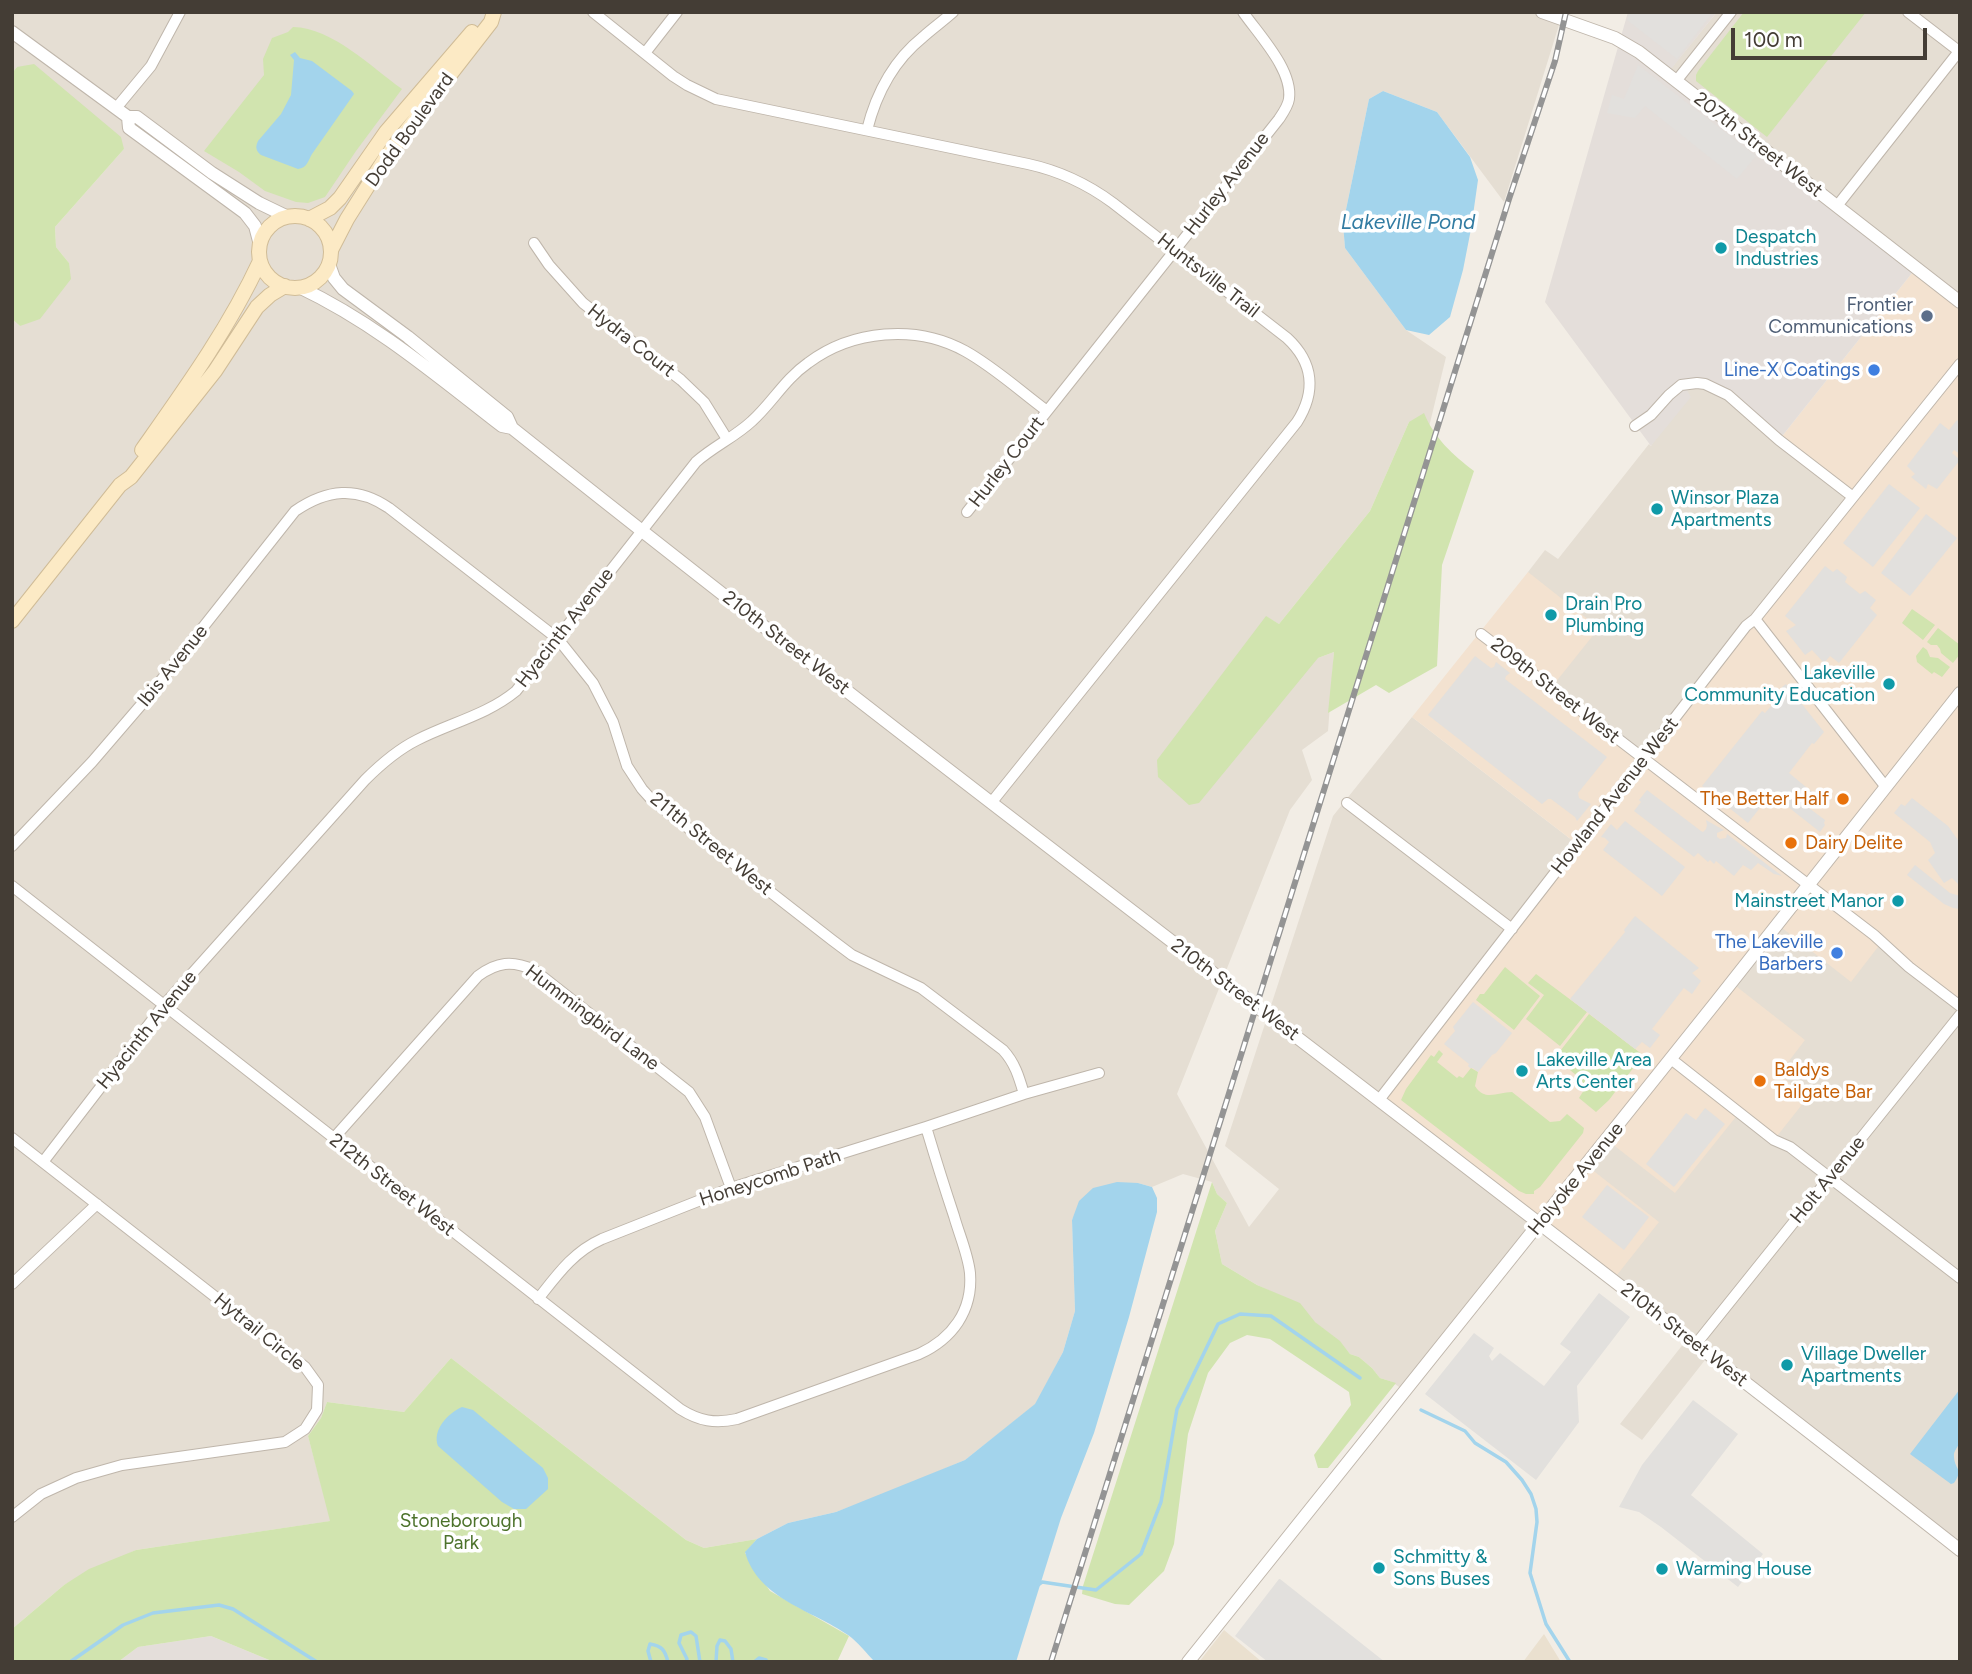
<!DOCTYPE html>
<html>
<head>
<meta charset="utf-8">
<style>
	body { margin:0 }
	#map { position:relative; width:1972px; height:1674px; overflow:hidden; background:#f2ede5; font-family:Figtree,sans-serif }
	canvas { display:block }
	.frame { position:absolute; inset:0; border:14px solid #443d35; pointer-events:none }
	.scale { position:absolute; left:1731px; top:28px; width:196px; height:32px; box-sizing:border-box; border:4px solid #443d35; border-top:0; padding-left:9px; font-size:21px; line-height:24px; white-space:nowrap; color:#443d35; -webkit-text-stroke:5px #fff; paint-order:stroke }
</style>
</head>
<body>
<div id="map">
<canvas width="1972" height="1674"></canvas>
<div class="frame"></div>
<div class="scale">100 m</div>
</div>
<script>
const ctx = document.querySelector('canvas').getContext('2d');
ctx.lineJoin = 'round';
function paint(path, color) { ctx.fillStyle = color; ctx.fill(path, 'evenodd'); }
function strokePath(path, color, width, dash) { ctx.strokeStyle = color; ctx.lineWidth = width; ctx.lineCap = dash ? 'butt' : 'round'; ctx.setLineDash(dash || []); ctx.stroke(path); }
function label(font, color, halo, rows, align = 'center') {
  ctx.font = font + ' Figtree,sans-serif'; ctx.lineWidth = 7; ctx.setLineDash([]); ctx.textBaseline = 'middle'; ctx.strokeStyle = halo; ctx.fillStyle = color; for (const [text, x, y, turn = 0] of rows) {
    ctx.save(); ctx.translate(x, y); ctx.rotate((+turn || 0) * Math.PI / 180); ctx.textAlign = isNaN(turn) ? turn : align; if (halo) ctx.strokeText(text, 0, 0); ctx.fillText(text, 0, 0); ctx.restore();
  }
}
paint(new Path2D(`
	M12,12H1563L1504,202L1437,112L1383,91L1369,99L1343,224L1345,248L1406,330L1446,357L1429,427L1409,422L1370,511L1279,624L1266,617L1318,658L1334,652L1328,731L1302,750L1312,780L1290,810L1177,1094L1249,1227L1279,1189L1225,1146L1333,816L1412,717L1577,844L1540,1223L1405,1391L1392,1382L1380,1378L1372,1368L1359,1357L1350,1354L1341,1343L1281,1296L1257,1285L1222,1264L1215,1231L1227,1203L1217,1194L1212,1182L1183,1174L1152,1187L1138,1183L1072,1219L1075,1311L1063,1352L1036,1404L965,1460L887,1493L836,1512L788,1523L757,1539L704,1548L686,1540L451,1358L404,1412L327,1402L321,1418L308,1436L331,1521L136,1550L64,1585L12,1629V319L20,326L69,263L56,247L55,227L124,149L17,67L12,73Z
	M1717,12H1960V302L1667,73Z
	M1705,384L1853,497L1644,758L1551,688L1528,572L1545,550L1558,559L1649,444L1651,446L1683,385Z
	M1777,924L1882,942L1960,1006V1550L1709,1355L1642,1440L1620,1424L1688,1338L1613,1280L1586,1165L1607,1139L1739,1112L1779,1074L1732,983Z`), '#e5ded3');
paint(new Path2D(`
	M1916,268L1960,302V1006L1881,943L1851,982L1777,924L1732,983L1805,1040L1779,1074L1808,1097L1774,1140L1739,1113L1675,1193L1607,1140L1586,1165L1659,1222L1613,1280L1379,1100L1577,844L1412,717L1528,572L1599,628L1551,688L1644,757L1852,497L1779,440Z`), '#f3e2d0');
paint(new Path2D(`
	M1628,12H1717L1668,73L1916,268L1779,440L1720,390L1684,385L1691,397L1651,446L1545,302Z
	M211,1636L274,1662H118L138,1647Z`), '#e4deda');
paint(new Path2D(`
	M1224,1630L1262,1662H1199Z
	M1544,1634L1561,1662H1523Z`), '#eae0cf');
paint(new Path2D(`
	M1744,12H1866L1767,137L1696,81V75L1698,71Z
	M293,27C333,28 371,67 402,89L356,151L325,197L308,203L296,202L265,191L239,172L204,151L264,75L263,59L272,38L288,32Z
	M34,64L121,137L124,149L55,227L56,247L69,263L71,279L40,319L20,326L12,319V73L17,67Z
	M1424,413C1434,438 1453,455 1474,471L1442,565L1437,666L1389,693L1376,685L1328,713L1334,652L1318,658L1199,803L1189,805L1158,777L1157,760L1266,616L1279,624L1370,511L1409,422Z
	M1912,609L1935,625L1923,640L1902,623Z
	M1938,628L1960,645V654L1953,663L1941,653L1940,649L1937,645H1931L1927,642Z
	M1923,647L1927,650L1930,657L1938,658L1950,667L1942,677L1934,672L1932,674L1917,662L1916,656Z
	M1505,967L1540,996L1514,1030L1476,1000L1480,994H1484Z
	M1536,974L1587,1012L1560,1046L1526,1019L1544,995L1528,983Z
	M1589,1014L1643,1055L1609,1100L1596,1112L1579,1098L1584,1090L1582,1080L1558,1060L1557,1055Z
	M1439,1050L1443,1054L1437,1062L1457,1078L1459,1076L1463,1078L1471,1068L1478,1072L1475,1086C1485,1102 1498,1092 1512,1092L1550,1122L1560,1121L1567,1114L1584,1128L1583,1133L1540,1187L1534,1191V1194H1526L1519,1191L1401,1100L1406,1089L1431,1055L1434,1057Z
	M1212,1182L1217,1194L1227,1203L1215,1231L1222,1264L1257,1285L1300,1303L1315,1322L1340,1341L1350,1354L1359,1357L1372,1368L1380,1378L1396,1383L1328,1468H1318L1314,1455L1351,1405L1349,1392L1270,1339L1247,1335L1230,1343L1208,1373L1188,1434L1174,1544L1164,1571L1129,1605L1115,1604L1082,1594L1083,1586Z
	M451,1358L686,1540L704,1548L757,1539L745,1553L770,1591L849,1636L837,1662H274L211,1636L138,1647L118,1662H12V1629L64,1585L89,1569L136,1550L330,1521L308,1436L321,1418L327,1402L404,1412Z`), '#d1e4af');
paint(new Path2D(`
	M1629,12H1713L1677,59L1627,20Z
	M1638,65L1756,156L1737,179L1645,106L1635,118L1607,113L1612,95L1624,99Z
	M1957,420L1960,422V454L1954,450L1952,453L1960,460L1937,489L1928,484L1926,489L1911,477L1915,474L1907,466L1940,423L1949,430Z
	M1889,484L1920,508L1873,567L1843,543Z
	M1926,514L1957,538L1910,596L1881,573Z
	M1825,566L1833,572L1837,569L1847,577L1845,582L1860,594L1865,591L1876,600L1870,608L1877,615L1839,663L1830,656L1824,663L1812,650L1805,655L1786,631L1796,625L1785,616Z
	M1475,656L1491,668L1494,667L1496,662L1510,673L1506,676L1505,679L1607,757L1578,793L1579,798L1591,804L1577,821L1575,817L1551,799H1548L1542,804L1428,715Z
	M1786,684L1824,732L1814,744L1812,743L1789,773L1812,792L1809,808L1825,820L1824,823L1825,825L1820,832L1773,795H1770L1748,823L1702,786L1762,711L1765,713L1781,695L1782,687Z
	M1647,790L1701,831L1703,832L1706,829L1707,825L1706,820L1720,828L1724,830L1717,833V837L1720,839L1726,838L1727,834L1782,876L1774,874L1758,863L1751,870L1743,865L1734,876L1716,861L1714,864L1710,860L1708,862L1698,853L1694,857L1634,811L1641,802L1639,800Z
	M1912,798L1948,826L1960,843V886L1952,878L1944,883L1928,860L1935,853L1930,842L1894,813L1901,804L1905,806Z
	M1625,821L1685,867L1662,896L1603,850L1609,842L1605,838L1601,837L1611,824L1617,830Z
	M1915,865L1950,893L1960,896V909L1953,908L1944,904L1907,875Z
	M1635,916L1699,968L1692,973L1701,981L1692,994L1684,988L1683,989L1652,1029L1660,1035L1650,1048L1642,1042L1635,1049L1570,999L1625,932L1624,930Z
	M1473,1002L1512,1033L1496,1053L1492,1055L1478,1072L1473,1068H1470L1468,1066L1469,1064L1444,1044L1455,1031L1453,1027Z
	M1705,1108L1725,1124L1674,1187L1646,1164L1686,1113L1696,1120Z
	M1607,1185L1649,1217L1624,1250L1582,1217Z
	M1599,1293L1630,1317L1577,1386L1579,1422L1536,1480L1425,1394L1474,1333L1494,1348L1489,1356L1492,1361L1500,1353L1544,1386L1571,1352L1560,1344Z
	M1693,1400L1738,1434L1691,1495L1763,1554L1738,1587L1661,1527L1639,1512L1619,1507L1642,1465Z
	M1279,1579H1280L1385,1662H1268L1235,1636Z`), '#e2e0dd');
paint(new Path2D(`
	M295,52L300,58L312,61L352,91L354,94L312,154C308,161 307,168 298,169L261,155C256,151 255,147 258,141L281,114L291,95L294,60L290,55Z
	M1383,91L1437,112L1470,157L1478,180L1471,229L1463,270L1450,317L1429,335L1406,330L1345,248L1343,224L1369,99Z
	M1117,1182L1138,1183L1152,1187L1157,1198V1212L1129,1317L1094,1433L1061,1518L1016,1662H875C866,1653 858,1642 848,1635C812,1610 758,1599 745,1552L757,1539L788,1523L836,1512L965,1460L1035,1404L1063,1352L1075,1311L1072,1220L1079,1201L1093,1188Z
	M1960,1389C1960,1405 1962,1424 1960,1441C1959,1447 1953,1450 1954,1457C1955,1471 1964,1468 1954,1483L1951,1484L1910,1454Z
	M462,1407L473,1410L543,1468L548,1478V1489L526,1509H514L502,1502L438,1446C432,1430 448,1413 462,1407Z`), '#a3d4ec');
strokePath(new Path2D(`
	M1421,1410L1465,1431L1475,1443L1506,1462L1522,1480L1531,1494L1536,1509L1537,1522L1530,1573L1546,1624L1570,1662
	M1038,1585L1042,1582L1096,1590L1141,1554L1161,1502L1177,1409L1218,1324L1240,1314L1271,1316L1360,1378
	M70,1662L123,1625L153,1613L219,1605L233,1609L317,1662
	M651,1662L648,1651L650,1644C662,1646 665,1650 668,1662
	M686,1662L687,1659L679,1643L681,1635L691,1632L696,1636L700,1662
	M716,1662L717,1646L720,1640L725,1641L731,1649L733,1662
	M754,1662L759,1658L766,1660L767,1662`), '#a3d4ec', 3.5);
const minor = new Path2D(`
	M593,12L673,76L687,85L716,99L1028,164C1060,171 1086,183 1113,203L1287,338C1314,363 1316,392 1297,422L991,803
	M1908,12L1960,52
	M645,53L677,12
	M1677,80L1731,12
	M117,107L151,66L180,12
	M867,130C876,94 893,61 923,37C933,28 943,21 953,12
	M1837,206L1960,50
	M534,243L549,265L583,303L681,380L704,402L727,439
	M1635,426L1651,415L1669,395L1681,385L1697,383L1705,384L1728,395L1779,440L1853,497
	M967,512L1279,119C1283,113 1288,106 1289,99C1293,70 1259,35 1243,12
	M1755,619L1885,786
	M1481,634L1874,935L1909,967L1960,1006
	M1347,803L1512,929
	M12,846L92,762L147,698L295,511C327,489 357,486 389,508L558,639L593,683L613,722L627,766L642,789L651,799L832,940L852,955L921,988L1003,1050C1015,1063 1019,1077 1024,1094
	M12,886L680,1409C699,1421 715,1424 737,1419L919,1354C952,1339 973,1311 970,1273C968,1254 959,1234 954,1216C944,1186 935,1157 926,1127
	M1671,1059L1774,1140L1790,1147L1960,1278
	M1379,1100L1746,626L1755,619L1960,364
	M12,1138L305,1367L318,1385L317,1410L305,1429L285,1442L122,1465L76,1478L41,1494L12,1517
	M333,1139L478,976C497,962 512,960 534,970L689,1092L705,1117L731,1188
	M43,1162L163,1006L365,780C380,765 397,750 417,740C450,723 487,715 516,691L696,462C714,446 735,437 752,421C772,403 785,379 808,363C852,330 916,324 965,351C994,367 1020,391 1047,411
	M12,1284L97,1204
	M538,1299C557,1275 573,1252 602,1239L731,1188L926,1127L1024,1094L1099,1073
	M1696,1344L1960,1015`);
const tertiary = new Path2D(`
	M1542,12L1615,38L1639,52L1960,302
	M12,32L128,117H137L212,173L259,203L288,217
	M128,117L129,128L245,213L255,226L260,245
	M329,264L334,278L343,289L408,337L507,417L512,428
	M299,287C375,323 436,375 502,426L512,428C989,808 1480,1172 1960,1550
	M1188,1662L1716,1002L1960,693`);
const secondary = new Path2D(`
	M259 252a36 36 0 1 1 72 0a36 36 0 1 1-72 0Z
	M309,219L330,208L340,198L386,132L472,32
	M331,250L347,219L386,157L491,22L494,12
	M142,450C185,389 229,328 260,261
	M12,621L120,485L131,477L215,371L257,307L270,295L285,286`);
strokePath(minor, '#bfb6ab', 12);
strokePath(tertiary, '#bfb6ab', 14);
strokePath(secondary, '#d0bc97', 16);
strokePath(minor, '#fff', 10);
strokePath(tertiary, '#fff', 12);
strokePath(secondary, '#fceac5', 14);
const rail = new Path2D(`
	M1051,1662L1509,199L1555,61L1566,12`);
strokePath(rail, '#949494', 6);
strokePath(rail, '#fff', 3.5, [10]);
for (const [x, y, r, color] of [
	[1721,248,7,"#0f9aa8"],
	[1927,316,7,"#5c6f8a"],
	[1874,370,7,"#3f7fe0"],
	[1657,509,7,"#0f9aa8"],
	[1551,615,7,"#0f9aa8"],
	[1889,684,7,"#0f9aa8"],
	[1843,799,7,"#e8710a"],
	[1791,843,7,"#e8710a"],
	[1898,901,7,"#0f9aa8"],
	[1837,953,7,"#3f7fe0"],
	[1522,1071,7,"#0f9aa8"],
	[1760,1081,7,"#e8710a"],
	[1787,1365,7,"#0f9aa8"],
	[1379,1568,7,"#0f9aa8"],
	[1662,1569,7,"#0f9aa8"]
]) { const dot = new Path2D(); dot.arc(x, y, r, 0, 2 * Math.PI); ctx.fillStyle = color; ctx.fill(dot); strokePath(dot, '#fff', 2.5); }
label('19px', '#443d35', '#fff', [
	["Dodd Boulevard",410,130,-54],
	["207th Street West",1758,145,38],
	["Hurley Avenue",1227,184,-52],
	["Huntsville Trail",1208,276,38],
	["Hydra Court",631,341,38],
	["Hurley Court",1007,462,-52],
	["Hyacinth Avenue",565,628,-52],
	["210th Street West",786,643,38],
	["Ibis Avenue",173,666,-51],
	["209th Street West",1555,691,38],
	["Howland Avenue West",1615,796,-52],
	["211th Street West",711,844,39],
	["210th Street West",1235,990,37],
	["Hummingbird Lane",592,1018,37],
	["Hyacinth Avenue",147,1030,-51],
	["Honeycomb Path",770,1178,-18],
	["Holyoke Avenue",1576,1179,-51],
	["Holt Avenue",1828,1180,-51],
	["212th Street West",392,1185,38],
	["Hytrail Circle",259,1332,39],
	["210th Street West",1684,1335,38]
]);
label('19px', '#0d838f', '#fff', [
	["Despatch",1735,237],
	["Industries",1735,259],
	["Winsor Plaza",1671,498],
	["Apartments",1671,520],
	["Drain Pro",1565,604],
	["Plumbing",1565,626],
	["Lakeville",1875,673,"right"],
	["Community Education",1875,695,"right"],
	["Mainstreet Manor",1884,901,"right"],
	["Lakeville Area",1536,1060],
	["Arts Center",1536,1082],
	["Village Dweller",1801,1354],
	["Apartments",1801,1376],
	["Schmitty &",1393,1557],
	["Sons Buses",1393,1579],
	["Warming House",1676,1569]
], 'left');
label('19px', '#4e5e75', '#fff', [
	["Frontier",1913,305],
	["Communications",1913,327]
], 'right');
label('19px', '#366cbe', '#fff', [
	["Line-X Coatings",1860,370],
	["The Lakeville",1823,942],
	["Barbers",1823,964]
], 'right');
label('19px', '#c56008', '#fff', [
	["The Better Half",1829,799,"right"],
	["Dairy Delite",1805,843],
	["Baldys",1774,1070],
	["Tailgate Bar",1774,1092]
], 'left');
label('19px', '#4c722b', '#fff', [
	["Stoneborough",461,1521],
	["Park",461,1543]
]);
label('italic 21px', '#327ca2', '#fff', [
	["Lakeville Pond",1408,223]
]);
</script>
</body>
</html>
